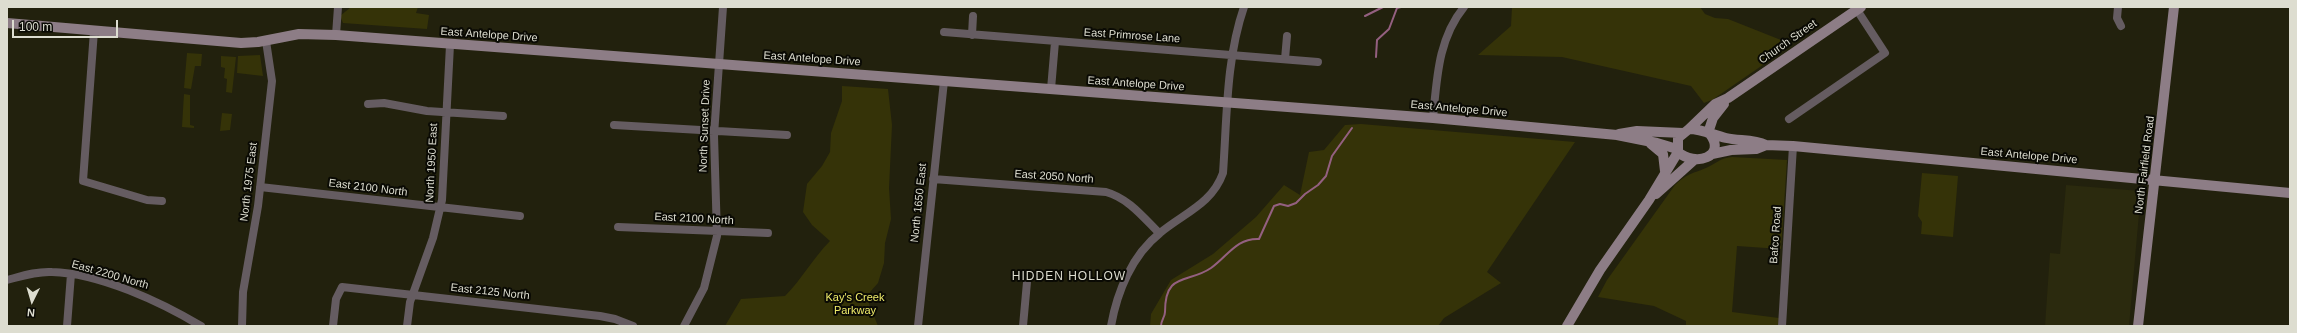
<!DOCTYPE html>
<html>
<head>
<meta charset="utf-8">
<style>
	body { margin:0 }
	#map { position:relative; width:2297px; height:333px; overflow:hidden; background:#22210d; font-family:Arial,sans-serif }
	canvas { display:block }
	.frame { position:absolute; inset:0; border:8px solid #ddddd0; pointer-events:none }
	.north { position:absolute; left:12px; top:281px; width:40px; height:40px; -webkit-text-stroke:3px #0a0a04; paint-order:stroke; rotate:185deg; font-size:11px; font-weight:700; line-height:16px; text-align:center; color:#ddddd0 }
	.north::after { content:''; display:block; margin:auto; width:14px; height:18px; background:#ddddd0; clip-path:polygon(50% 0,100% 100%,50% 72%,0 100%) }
	.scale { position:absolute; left:12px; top:20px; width:106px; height:18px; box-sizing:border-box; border:2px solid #ddddd0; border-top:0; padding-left:5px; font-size:12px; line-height:14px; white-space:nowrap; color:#ddddd0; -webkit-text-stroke:3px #0a0a04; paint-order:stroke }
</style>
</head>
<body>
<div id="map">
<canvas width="2297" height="333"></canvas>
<div class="frame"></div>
<div class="north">N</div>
<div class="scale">100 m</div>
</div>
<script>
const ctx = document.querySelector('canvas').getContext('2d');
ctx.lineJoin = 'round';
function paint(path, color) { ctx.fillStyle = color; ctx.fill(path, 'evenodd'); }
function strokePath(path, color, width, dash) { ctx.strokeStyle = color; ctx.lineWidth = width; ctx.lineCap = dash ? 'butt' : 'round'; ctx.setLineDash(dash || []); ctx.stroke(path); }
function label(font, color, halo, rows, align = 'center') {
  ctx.font = font + ' Arial,sans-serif'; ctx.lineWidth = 4; ctx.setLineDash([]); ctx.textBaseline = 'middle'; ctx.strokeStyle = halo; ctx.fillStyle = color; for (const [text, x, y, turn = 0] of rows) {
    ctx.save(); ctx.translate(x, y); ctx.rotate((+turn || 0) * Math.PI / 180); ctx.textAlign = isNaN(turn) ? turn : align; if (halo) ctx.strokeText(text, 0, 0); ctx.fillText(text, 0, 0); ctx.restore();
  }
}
paint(new Path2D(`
	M2066,185L2141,191L2129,326H2045L2050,253L2060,254Z`), '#2b2a0e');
paint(new Path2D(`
	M351,7H418L416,13L429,15L427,29L343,23L340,16Z
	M1512,7H1700L1705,14L1715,18L1728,19L1786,42V49L1712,100L1704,103L1691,86L1562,57L1478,55L1511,26Z
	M187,53L202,54L201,66H195L191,89L184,88Z
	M260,55L263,76L237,73L238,56Z
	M221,56L236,57L232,93L226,92L227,79L224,78L225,68L221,67Z
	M842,86L888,89L892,125L889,188L891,219L885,243L884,263L878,283L870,292L869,304L878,326H725L741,299L785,296C802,279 813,258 830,241L812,225L803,212L807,184L822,166L830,152L831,133L842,101Z
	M184,94L190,95V125L194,126V128L182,127Z
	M222,113L232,114L230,130L220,131Z
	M1361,124L1575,142L1487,272L1501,283L1444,318L1438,326H1150L1151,314L1171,280L1213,254L1256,217L1284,185L1300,195L1309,152L1324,150L1345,125Z
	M1732,157L1787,160L1781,249L1737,246L1732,312L1779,318L1778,326H1686V321L1654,306L1598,297L1607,280L1675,185C1689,172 1693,174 1708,167C1718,162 1721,158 1732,157Z
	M1922,173L1958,176L1953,237L1921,234L1922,222L1918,216Z`), '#353308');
strokePath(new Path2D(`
	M1365,16L1383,7
	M1376,57L1377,40L1389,29L1397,8L1401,7
	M1161,326C1161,320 1165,317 1165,312C1165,271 1188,284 1211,268C1228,256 1236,238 1259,239L1274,206L1280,204L1288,206L1296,203L1305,194L1318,185L1326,176L1332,156L1352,128`), '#946080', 2);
strokePath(new Path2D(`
	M2118,7L2117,18L2121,26
	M94,31L83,181L147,200L162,201
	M944,32L1318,62
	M336,35L338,7
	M972,35L973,16
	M1285,59L1287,36
	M1051,89L1055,42
	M368,104L384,103L427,111L503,116
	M1433,118C1437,78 1438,39 1464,7
	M1789,119L1885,53L1857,10
	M614,125L787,135
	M933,179L1106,192C1128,198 1143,217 1159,233
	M260,187L520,216
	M618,227L768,233
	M7,280C22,276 37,271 52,272C99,273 161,302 201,326
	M67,326L71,274
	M242,326L243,292L258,206L272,81L266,41
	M333,326L336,299L342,287L600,316L615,319L633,326
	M407,326L410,302L433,238L442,200L450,45
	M684,326L704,288L717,236L714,135L723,7
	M918,326L944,81
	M1023,326L1027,282
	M1111,326C1117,292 1132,255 1160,233C1184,213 1212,204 1223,173C1227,118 1226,59 1244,7
	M1782,326L1793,146`), '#655c61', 8);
strokePath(new Path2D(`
	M7,23L241,43L258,42L299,34L336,35L1433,118L1617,135L1657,143L1677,149
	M1689,129L1715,104L1728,98L1861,7
	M1708,133L1713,118L1724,104
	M1619,134L1637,131L1683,133
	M1710,134C1727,157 1695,167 1678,152V138L1689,129C1702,129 1713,135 1726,138C1740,141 1753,139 1766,145
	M1651,144L1663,154L1665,171
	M1712,154L1731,150L1756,149L1766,145L1793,146L2290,193
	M1656,194L1694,160
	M1567,326L1600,270L1649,200L1678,152
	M2138,326L2174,7`), '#8d7d86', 10);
label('11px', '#ddddd0', '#0a0a04', [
	["East Antelope Drive",489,35,4],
	["East Primrose Lane",1132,36,4],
	["Church Street",1788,42,-35],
	["East Antelope Drive",812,59,4],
	["East Antelope Drive",1136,84,4],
	["East Antelope Drive",1459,109,5],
	["North Sunset Drive",705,126,-88],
	["East Antelope Drive",2029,156,5],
	["North 1950 East",432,163,-87],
	["North Fairfield Road",2145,165,-83],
	["East 2050 North",1054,177,4],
	["North 1975 East",249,182,-83],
	["East 2100 North",368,188,7],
	["North 1650 East",919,203,-84],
	["East 2100 North",694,219,3],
	["Bafco Road",1776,235,-86],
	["East 2200 North",110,275,16],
	["East 2125 North",490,292,6]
]);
label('11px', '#efeb6a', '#0a0a04', [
	["Kay's Creek",855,298],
	["Parkway",855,311]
]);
ctx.letterSpacing = '1px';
label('12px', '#ddddd0', '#0a0a04', [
	["HIDDEN HOLLOW",1069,277]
]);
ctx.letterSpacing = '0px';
</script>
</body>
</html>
